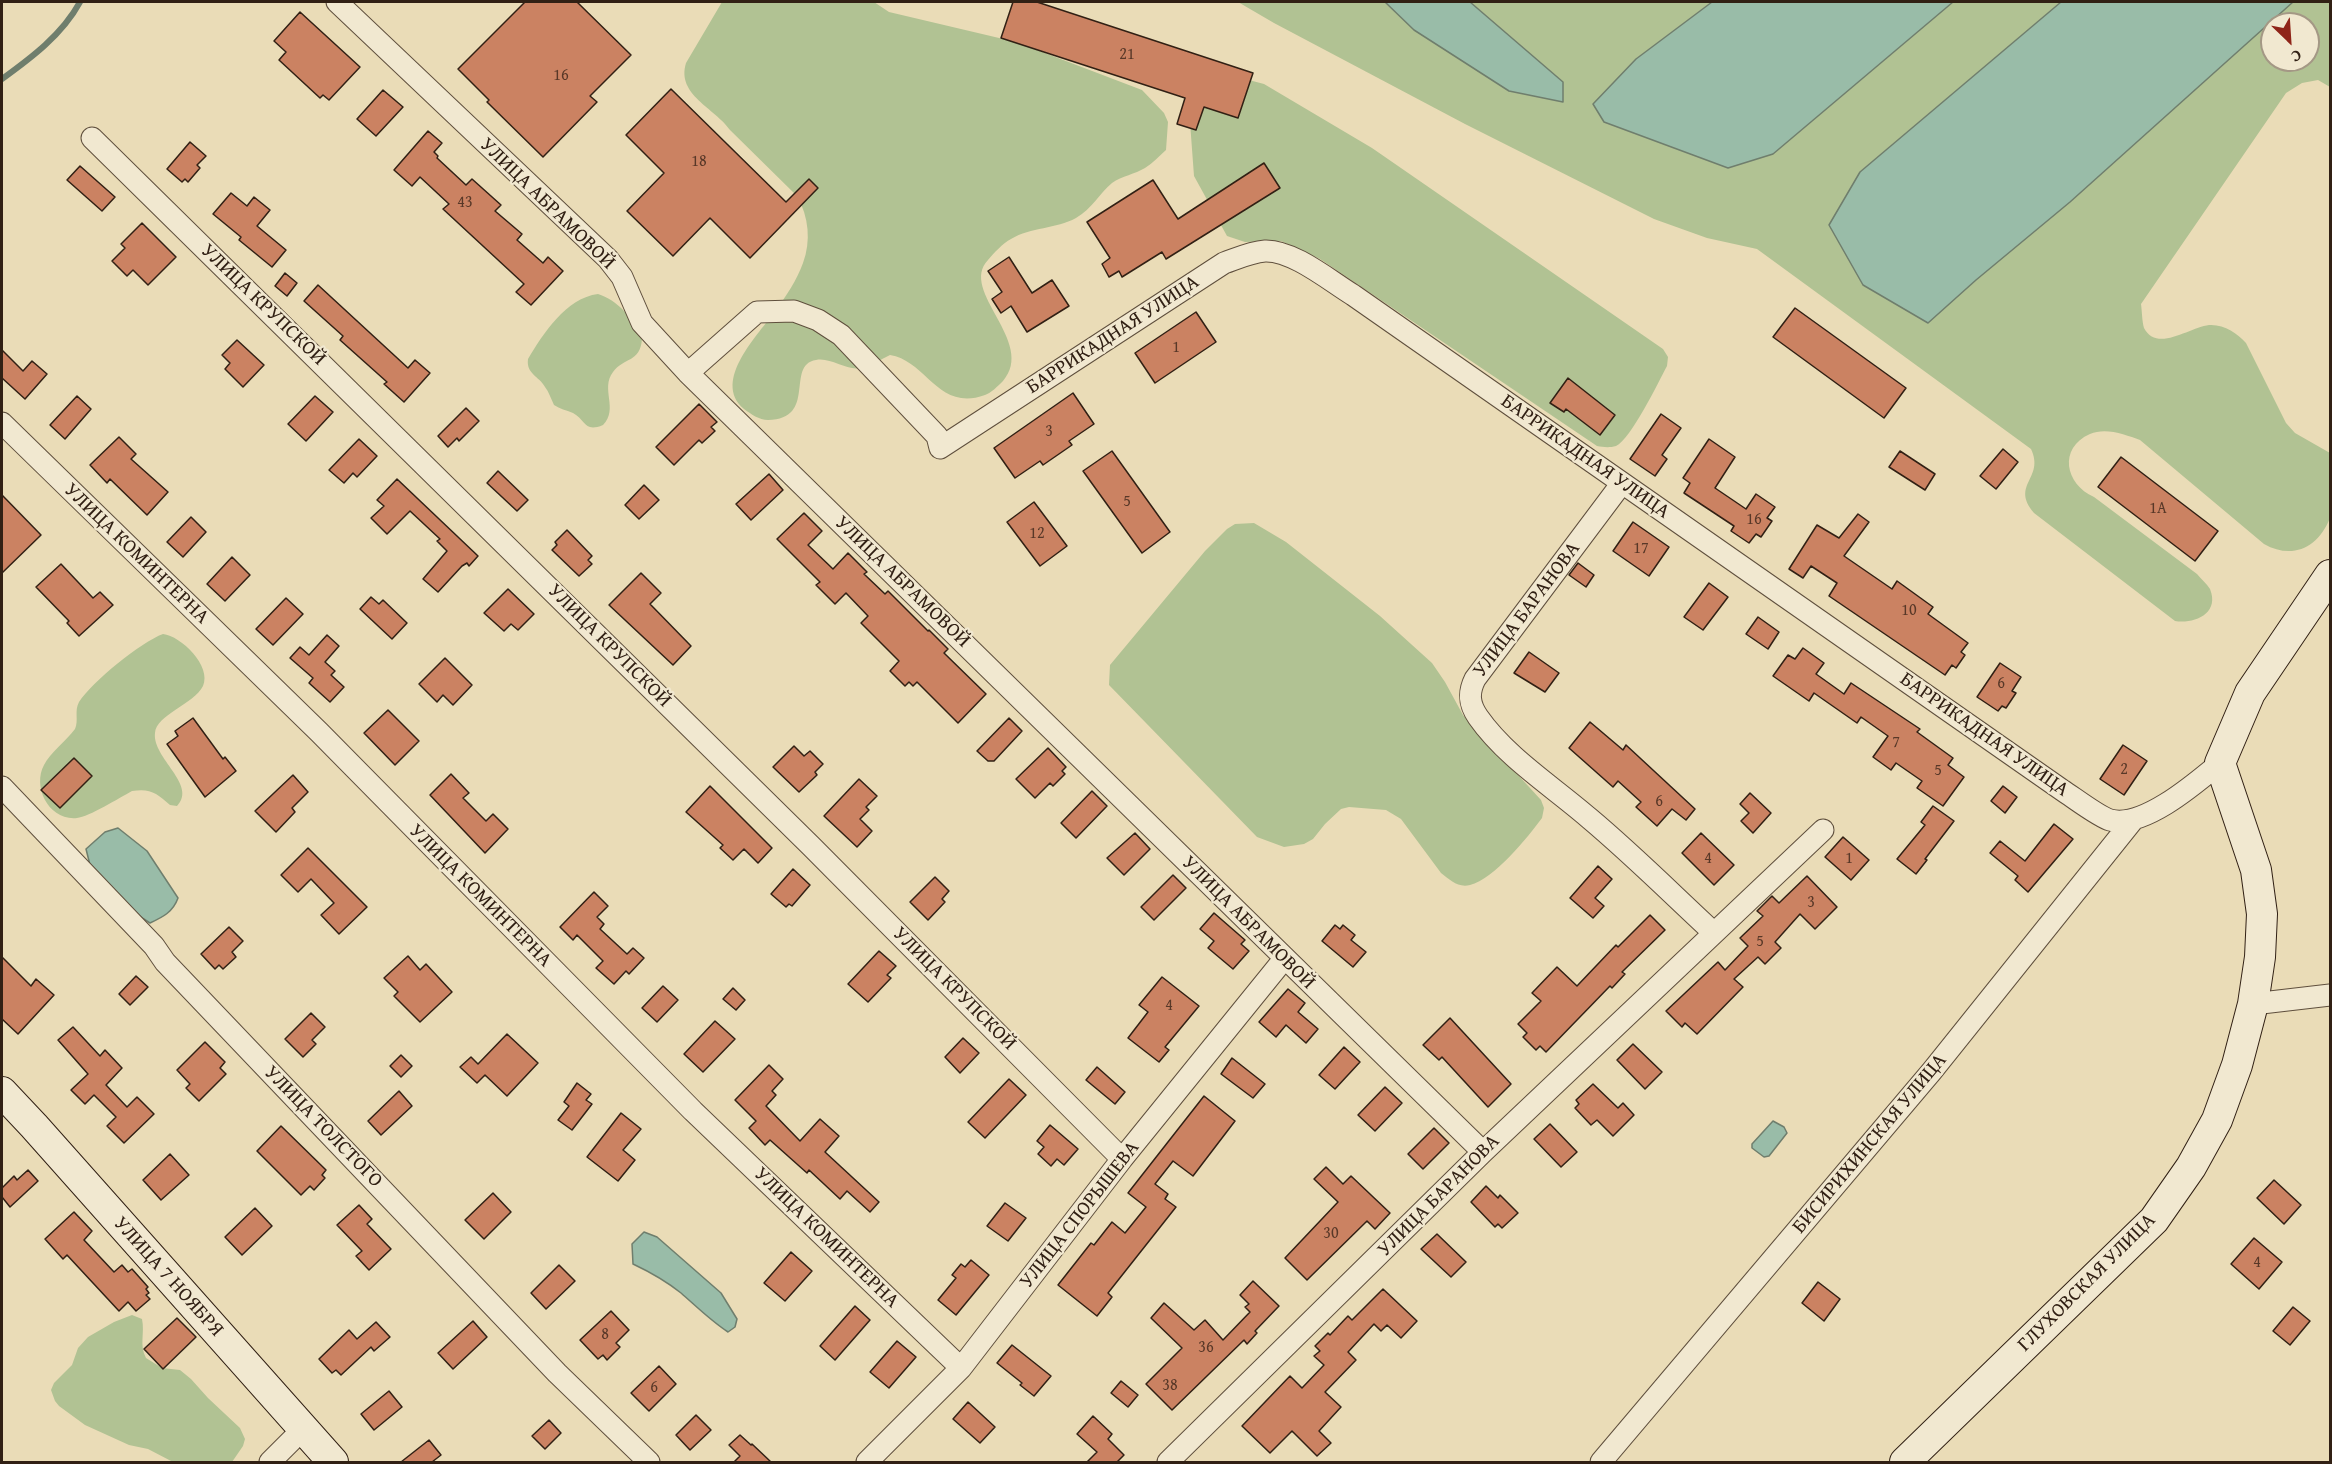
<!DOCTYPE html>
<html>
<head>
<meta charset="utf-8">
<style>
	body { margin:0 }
	#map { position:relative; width:2332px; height:1464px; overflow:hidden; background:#eadcb7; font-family:"Gentium Book Plus",serif }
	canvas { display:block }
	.frame { position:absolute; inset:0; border:3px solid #312014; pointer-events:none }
	.north { position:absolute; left:2260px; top:12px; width:60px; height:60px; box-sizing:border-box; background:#f1e8d0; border:2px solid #a49885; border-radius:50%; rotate:155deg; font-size:16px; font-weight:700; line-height:24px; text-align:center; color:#312014 }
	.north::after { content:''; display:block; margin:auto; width:21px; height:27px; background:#8f2418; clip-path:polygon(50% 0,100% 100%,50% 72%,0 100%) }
</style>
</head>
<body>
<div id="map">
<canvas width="2332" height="1464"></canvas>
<div class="frame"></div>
<div class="north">С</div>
</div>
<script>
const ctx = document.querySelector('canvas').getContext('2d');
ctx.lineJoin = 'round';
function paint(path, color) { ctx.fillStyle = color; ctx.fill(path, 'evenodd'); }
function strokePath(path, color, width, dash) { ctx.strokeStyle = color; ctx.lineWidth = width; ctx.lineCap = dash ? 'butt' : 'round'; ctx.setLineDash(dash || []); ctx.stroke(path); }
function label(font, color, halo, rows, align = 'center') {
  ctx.font = font + ' "Gentium Book Plus",serif'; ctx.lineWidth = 4.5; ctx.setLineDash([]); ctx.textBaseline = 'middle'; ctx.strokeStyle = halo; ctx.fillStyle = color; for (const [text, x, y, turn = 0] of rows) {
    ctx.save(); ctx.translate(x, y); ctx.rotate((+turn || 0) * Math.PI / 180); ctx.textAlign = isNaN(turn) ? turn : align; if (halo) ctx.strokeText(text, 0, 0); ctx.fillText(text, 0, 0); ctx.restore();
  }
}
paint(new Path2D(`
	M722,2H874L889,12L1016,42L1142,90L1164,113L1168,122L1166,150C1159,156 1153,163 1145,168C1135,174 1122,176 1112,183C1099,194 1092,209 1076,218C1056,229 1031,227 1011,239C1003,243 994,253 988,260C958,291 1037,342 1003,381C998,386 991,393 985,395C938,412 927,361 890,355C881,359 871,367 861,368C846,371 831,357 816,360C785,365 818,419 768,420C759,420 751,414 744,409C711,381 759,334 776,310C786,296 797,280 803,263C811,241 809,217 797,196L730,130C715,108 676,95 686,63Z
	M1238,2H1385L1414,30L1563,102V82L1470,2H1712L1636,59L1773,154L1953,2H2061L1860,172L1927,323L1975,280L2070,202L2293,2H2330V87L2318,80L2302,83L2286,93L2141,304C2142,311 2142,321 2144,328C2157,353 2190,327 2209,325C2224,324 2237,333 2246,343L2286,423L2295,433L2330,453C2330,468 2332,506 2330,518C2318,548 2292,560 2264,544L2140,440C2126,435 2106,427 2090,434C2058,448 2065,484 2094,497L2197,574C2201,579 2207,584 2210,589C2220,614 2194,624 2175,621L2034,513C2010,484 2045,479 2031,449L1757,249L1707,238L1654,219L1465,124L1274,23ZM2272,24H2308V60H2272Z
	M1245,79L1264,84L1372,148L1663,349L1668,357L1667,366C1658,383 1631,439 1616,446C1609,448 1603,447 1597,446L1320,259L1281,241L1245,242L1227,236L1194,176L1190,122L1196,101Z
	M598,294C616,299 637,321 642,339C640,363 624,357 613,372C600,389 619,409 603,425C584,433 586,420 573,413C566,410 560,409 554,405C551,399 549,392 545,387C539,376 526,374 528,359C543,334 566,298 598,294Z
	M1254,523L1286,542L1380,616L1432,663L1445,682L1463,715L1541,800L1544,808L1542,818C1528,837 1494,879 1470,885C1458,888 1450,880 1441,873L1401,819L1386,810L1349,807L1341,809L1325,824L1313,839L1304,844L1284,847L1257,837L1109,685L1110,665L1205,551L1227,529L1235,524Z
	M163,634C181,636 212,666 203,686C194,704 156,715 155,733C152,758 198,785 177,806L170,805C157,793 150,788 132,791C119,798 89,817 77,818C49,821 32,787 44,765C50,753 66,741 75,729C79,720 74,711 79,702C92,682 141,642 163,634Z
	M132,1315L142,1319C145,1333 139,1345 146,1358L162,1368L180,1370L191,1379L208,1398L240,1428L245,1439L243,1446L232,1462H173L148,1449L129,1445L85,1425L59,1406L55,1401L51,1390L54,1383L72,1365L78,1348L88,1337L114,1322Z`), '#b1c293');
const water = new Path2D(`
	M1385,2H1470L1563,82V102L1509,91L1414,30Z
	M1712,2H1953L1773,154L1728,168L1604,122L1593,104L1636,59Z
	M2061,2H2293L2070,202L1976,280L1928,323L1863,285L1829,225L1860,172Z
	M118,828L147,851L178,898C173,912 163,917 150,923L133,912L90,865L86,849L105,832Z
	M1773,1121L1784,1127L1787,1133L1769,1156L1764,1157L1752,1148V1144Z
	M644,1232L657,1237L721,1293L737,1319L735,1327L728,1332C711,1321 697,1307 681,1293C666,1281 650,1272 633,1264L632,1244Z`);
paint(water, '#99bca8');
strokePath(water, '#6f7e6d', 1.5);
strokePath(new Path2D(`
	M2,79C31,58 62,35 80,2`), '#6f7e6d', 6);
const building = new Path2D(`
	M525,2H577L631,55L590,96L597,102L543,157L487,102L489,100L458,69Z
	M1013,2H1037L1253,73L1238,118L1204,107L1196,130L1177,124L1185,98L1001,38Z
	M300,12L360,67L329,100L323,95L320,98L279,60L286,52L274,41Z
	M671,89L786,202L809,179L818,188L750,258L710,218L673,256L627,211L664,173L626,135Z
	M383,90L403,107L376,136L357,119Z
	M428,131L442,143L434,152L438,156L437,158L466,185L472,179L501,205L495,211L522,234L517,240L543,263L548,257L563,271L531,305L516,292L524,284L443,209L449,204L420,177L412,186L394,170Z
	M190,142L206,156L197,165L200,168L188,182L185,179L182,182L167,169Z
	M1264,163L1280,188L1166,259L1162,252L1122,277L1119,271L1109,277L1102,264L1110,258L1087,222L1153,180L1178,219Z
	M80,166L115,197L102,211L67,180Z
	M231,193L247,206L254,197L270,210L257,226L286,250L272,267L239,240L241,237L213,214Z
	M142,223L176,257L148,285L133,270L127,276L112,261L125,248L121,244Z
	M1009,257L1032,293L1052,280L1069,306L1027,332L1011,306L1001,313L992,299L1002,292L988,271Z
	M285,273L297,283L287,296L275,286Z
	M318,285L408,368L415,360L430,373L404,402L384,384L387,382L340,340L343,336L304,301Z
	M1795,308L1906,388L1884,418L1773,337Z
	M1196,312L1216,342L1155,383L1135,353Z
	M237,340L264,365L243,387L225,369L230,363L222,355Z
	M2,350L23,371L32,361L47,374L25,399L2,378Z
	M1568,378L1615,415L1600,435L1566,409L1564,412L1550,403Z
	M1073,393L1094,424L1069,441L1072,445L1043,465L1040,461L1015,478L994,448Z
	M77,396L91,409L65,439L50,425Z
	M315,396L333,412L306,441L288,424Z
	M699,404L717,422L711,427L715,431L702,443L699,440L674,465L656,447Z
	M466,408L479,421L459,441L457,438L448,447L438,436Z
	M1661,414L1681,428L1662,455L1667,459L1655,476L1630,459Z
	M119,437L136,454L131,459L168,492L147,515L110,479L107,483L90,465Z
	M359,439L377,456L357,477L353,473L344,483L329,470Z
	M1709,439L1735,457L1715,488L1746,509L1756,494L1775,507L1767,518L1772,521L1761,537L1756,534L1749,543L1731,531L1734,526L1684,493L1690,483L1683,478Z
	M2003,449L2018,462L1996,489L1980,476Z
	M1112,451L1170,532L1142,553L1083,471Z
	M1900,451L1935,474L1925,490L1889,467Z
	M2121,457L2218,531L2195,561L2098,487Z
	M498,471L528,500L517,511L487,483Z
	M769,474L783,490L751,520L736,504Z
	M397,479L478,556L469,566L467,563L462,566L438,592L423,579L447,551L437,541L440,539L410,511L387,534L371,518L384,506L377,500Z
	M644,485L659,500L639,519L625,505Z
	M2,495L41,535L2,573Z
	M1034,502L1067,546L1040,566L1007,522Z
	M804,513L822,531L808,545L833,569L848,553L867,572L864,574L885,594L888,591L928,631L929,630L948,649L944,653L986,694L958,723L917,682L913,686L909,682L905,686L890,671L899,661L861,623L868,616L846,593L835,604L816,585L820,582L777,539Z
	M1858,514L1869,522L1844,556L1892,589L1897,581L1933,607L1928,614L1968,643L1961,652L1965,655L1956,668L1952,665L1945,675L1829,596L1837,583L1811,566L1803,578L1789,569L1817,525L1839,538Z
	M191,517L206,532L183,557L167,542Z
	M1633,522L1669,547L1649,576L1613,551Z
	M567,530L592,556L588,560L592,564L579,576L552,550L557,545L555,542Z
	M232,557L250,575L225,601L207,584Z
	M1578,563L1594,575L1586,587L1569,575Z
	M61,564L93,598L100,592L113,605L79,636L67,623L69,621L36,587Z
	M641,573L661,593L650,604L691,646L673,665L609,605Z
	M1709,583L1728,597L1703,630L1684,617Z
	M508,589L534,614L518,630L511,624L504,631L484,613Z
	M371,597L379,604L383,600L407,623L392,639L360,609Z
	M286,598L303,614L273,645L256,629Z
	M1758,617L1779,632L1768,649L1746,634Z
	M327,635L339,646L325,662L335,671L331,675L344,687L330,702L309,683L313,678L290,658L300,647L309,655Z
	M1803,648L1824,663L1816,674L1844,694L1851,683L1920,729L1917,732L1953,758L1948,765L1964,777L1943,806L1917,788L1922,781L1896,763L1891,770L1873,757L1888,736L1861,717L1857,723L1814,693L1809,701L1773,676L1788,655L1795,659Z
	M1529,652L1559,673L1545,692L1514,673Z
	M445,658L472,685L453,705L443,695L437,702L419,684Z
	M2000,663L2021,677L2012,691L2016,693L2006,708L2002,706L1998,711L1977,697Z
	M388,710L419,741L395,765L364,733Z
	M193,718L223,759L225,757L236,771L205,797L167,744L178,736L175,731Z
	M1009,718L1022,731L994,761H988L977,751Z
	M1590,722L1623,750L1626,745L1695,809L1686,820L1672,809L1657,826L1636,807L1641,802L1618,781L1613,787L1569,748Z
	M2123,745L2147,761L2124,795L2100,779Z
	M794,746L804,756L810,751L823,764L815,772L817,775L799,792L773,767Z
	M1048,748L1066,767L1062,771L1065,774L1053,786L1050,783L1035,798L1016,779Z
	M74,758L92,776L60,808L41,790Z
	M451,774L469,793L463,798L486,821L493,814L508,829L485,853L430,795Z
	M293,775L308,792L292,808L295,812L276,832L255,811Z
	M859,779L877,796L866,807L869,810L860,819L872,831L857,847L824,816Z
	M710,786L772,848L758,863L744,849L733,860L720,848L723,845L686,812Z
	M2003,786L2017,797L2005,813L1991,801Z
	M1092,791L1107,806L1076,838L1061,823Z
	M1750,793L1771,813L1753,833L1741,821L1749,813L1740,804Z
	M1933,806L1954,821L1925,859L1927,860L1916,874L1897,859L1925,825L1921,822Z
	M2054,824L2073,839L2028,892L2015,880L2018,876L1990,853L2000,841L2025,861Z
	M1135,833L1150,849L1124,875L1107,858Z
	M1701,833L1734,865L1714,885L1682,853Z
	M1843,837L1869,860L1851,880L1825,857Z
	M308,848L367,907L339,934L321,915L334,903L311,879L298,892L281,875Z
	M1598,866L1612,879L1595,898L1604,906L1593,918L1570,898Z
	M793,869L810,885L792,906L789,904L786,907L771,894Z
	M1173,875L1186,888L1154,920L1141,907Z
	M1807,876L1837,907L1815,929L1800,914L1775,942L1781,948L1765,964L1758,957L1734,979L1743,987L1697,1034L1685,1023L1682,1027L1666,1011L1718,962L1725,970L1748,946L1740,938L1763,916L1757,911L1772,896L1779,903Z
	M935,877L949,891L942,899L945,902L928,920L910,902Z
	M594,892L608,906L597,917L604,924L600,929L627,954L633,948L644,958L629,974L626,971L614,984L596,968L603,961L577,935L573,940L560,927Z
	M1214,913L1245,940L1241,944L1249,951L1233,969L1208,948L1214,941L1200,929Z
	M1650,915L1665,930L1622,972L1625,974L1612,988L1610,986L1546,1052L1540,1046L1536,1050L1523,1037L1527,1033L1518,1024L1541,1001L1532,993L1557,967L1577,986L1616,945L1618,947Z
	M1335,925L1340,929L1343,925L1355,935L1351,940L1366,952L1353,967L1322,941Z
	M229,927L243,941L232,952L236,957L223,969L219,965L215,969L201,954Z
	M879,951L896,966L887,975L891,978L868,1002L848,984Z
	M408,956L420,970L426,964L452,992L420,1022L394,996L398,992L384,978Z
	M2,957L31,986L36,979L54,995L18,1034L2,1019Z
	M136,976L148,987L130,1005L119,994Z
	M1162,977L1199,1006L1165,1047L1169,1050L1159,1062L1128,1038L1148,1012L1139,1005Z
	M663,986L678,1000L657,1022L642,1008Z
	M733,988L745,1000L736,1010L723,999Z
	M1288,989L1305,1003L1298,1012L1318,1029L1306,1043L1286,1025L1276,1037L1259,1022Z
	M311,1013L325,1027L312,1040L316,1044L303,1057L285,1039Z
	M1450,1018L1511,1084L1488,1107L1442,1057L1439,1060L1423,1045Z
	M715,1021L735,1039L703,1072L684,1054Z
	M73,1027L100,1056L105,1050L122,1068L106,1085L127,1107L137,1097L154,1114L124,1143L107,1126L116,1117L94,1095L85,1104L71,1090L88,1074L58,1040Z
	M507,1034L538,1063L507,1096L485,1075L477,1083L460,1067L471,1057L478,1064Z
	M963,1038L979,1053L960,1073L945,1057Z
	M205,1042L225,1062L220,1068L226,1074L199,1101L186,1088L190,1084L177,1070Z
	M1633,1044L1662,1072L1645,1089L1617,1060Z
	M1344,1047L1360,1062L1335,1089L1319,1075Z
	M401,1055L412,1066L401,1077L390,1066Z
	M1232,1058L1265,1084L1253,1098L1221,1074Z
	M769,1065L783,1079L772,1091L776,1095L766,1106L800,1141L820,1119L839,1136L825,1152L879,1202L870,1212L847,1191L840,1199L809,1170L807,1173L770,1140L765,1145L749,1128L756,1121L735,1100Z
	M1097,1067L1125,1092L1115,1104L1086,1080Z
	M1009,1079L1026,1095L985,1138L968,1122Z
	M577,1083L591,1094L586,1100L592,1104L572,1130L558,1120L569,1106L564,1102Z
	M1593,1084L1618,1108L1623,1103L1634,1115L1613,1136L1597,1120L1591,1125L1575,1108L1579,1104L1576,1100Z
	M1385,1087L1402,1103L1375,1131L1358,1115Z
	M399,1091L412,1106L381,1135L368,1121Z
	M1204,1096L1235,1121L1193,1176L1173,1161L1155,1184L1168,1194L1165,1199L1176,1207L1108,1293L1112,1297L1097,1316L1058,1285L1091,1243L1094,1245L1112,1222L1125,1233L1146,1207L1128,1193Z
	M621,1113L641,1129L623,1150L635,1160L618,1181L587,1157Z
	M1550,1124L1577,1152L1561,1167L1534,1139Z
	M1050,1125L1078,1149L1064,1165L1057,1159L1051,1166L1038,1154L1044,1147L1037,1141Z
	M281,1126L326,1170L322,1175L325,1178L314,1190L310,1186L301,1195L257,1151Z
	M1434,1128L1449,1143L1423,1169L1408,1154Z
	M170,1154L189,1175L161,1200L143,1180Z
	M1326,1167L1343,1184L1351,1176L1390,1213L1375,1229L1367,1221L1307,1280L1285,1258L1338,1202L1314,1179Z
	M28,1170L38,1181L10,1207L2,1197V1188L14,1176L17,1180Z
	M2274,1180L2301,1205L2284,1224L2257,1198Z
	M1486,1186L1498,1198L1500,1195L1518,1213L1502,1228L1498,1224L1495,1227L1471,1202Z
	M493,1193L511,1212L484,1239L465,1220Z
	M1005,1203L1026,1218L1008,1241L987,1226Z
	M359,1205L372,1219L367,1224L391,1249L369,1270L356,1256L362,1251L337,1225Z
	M255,1208L272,1226L242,1255L225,1237Z
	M74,1212L92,1231L84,1240L114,1272L122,1265L128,1272L132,1269L148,1287L146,1289L149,1293L146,1295L150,1299L136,1311L128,1302L119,1311L67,1255L63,1259L45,1239Z
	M1437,1234L1466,1262L1451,1277L1421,1249Z
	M2254,1238L2282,1262L2259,1289L2231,1264Z
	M791,1252L812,1271L785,1301L764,1283Z
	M971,1260L989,1275L956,1315L938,1300L956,1278L952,1275L961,1264L965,1267Z
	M559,1265L575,1281L546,1309L531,1293Z
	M1253,1281L1279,1306L1255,1331L1257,1333L1247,1344L1244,1340L1172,1410L1146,1384L1182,1348L1151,1318L1164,1303L1194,1330L1205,1320L1223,1340L1250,1312L1245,1307L1249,1304L1240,1295Z
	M1818,1282L1840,1299L1824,1321L1802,1303Z
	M1383,1289L1417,1321L1401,1338L1387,1325L1381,1331L1374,1324L1348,1352L1356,1360L1325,1392L1341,1407L1319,1431L1331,1443L1317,1456L1292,1431L1270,1453L1242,1426L1290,1376L1302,1388L1324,1365L1314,1356L1320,1351L1315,1346L1328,1333L1330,1335L1348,1316L1352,1320Z
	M855,1306L870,1320L835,1360L820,1346Z
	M2293,1307L2310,1321L2290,1345L2273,1331Z
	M611,1311L629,1330L616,1343L620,1347L607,1360L603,1355L598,1359L580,1340Z
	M177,1318L196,1337L163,1369L144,1349Z
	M473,1321L487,1337L453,1369L438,1353Z
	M376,1322L390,1337L374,1351L371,1347L341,1375L336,1370L332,1373L319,1359L349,1330L357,1339Z
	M897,1341L916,1357L889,1388L870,1372Z
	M1012,1345L1051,1376L1034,1396L1020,1385L1022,1383L997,1363Z
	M659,1366L676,1384L649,1411L631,1393Z
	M1121,1381L1138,1395L1128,1407L1111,1393Z
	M389,1391L402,1407L374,1430L361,1414Z
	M968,1402L995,1427L980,1443L953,1419Z
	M696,1415L711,1430L690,1450L676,1435Z
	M1093,1416L1112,1434L1108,1439L1124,1455L1117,1462H1087L1097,1452L1077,1434Z
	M549,1420L561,1433L545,1449L532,1436Z
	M740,1435L751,1445L752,1444L771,1462H734L740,1456L729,1445Z
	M429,1440L441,1455L432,1462H401Z`);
paint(building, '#cb8262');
strokePath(building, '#312014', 1.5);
const street = new Path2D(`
	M337,2L608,259L622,277L642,323L688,373L1483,1152
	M92,138L811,846L1122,1159
	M688,373L757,312L794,311L818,320L841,335L937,436L940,448L1224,263C1238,258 1251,252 1265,251C1293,250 1330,281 1353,295L2062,790C2073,797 2099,817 2110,820C2143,829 2196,783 2220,763
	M2,423L319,732L693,1111L961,1368
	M1622,483L1475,679C1468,693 1469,704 1478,717C1506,757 1552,786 1589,818C1632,854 1672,894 1713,932
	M2,787L154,946L165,962L557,1373L649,1462
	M2253,1004L2330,995
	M270,1462L303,1429
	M867,1462L961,1368L1122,1159L1284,959
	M1168,1462L1483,1152L1823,830
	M1601,1462L1932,1071L2133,820`);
const secondary = new Path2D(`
	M2,1092L34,1126L333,1462
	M1905,1462L2154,1220L2191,1167L2217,1120L2237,1065L2253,1004L2260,957L2262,914L2256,870L2220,763L2250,693L2330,575`);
strokePath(street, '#5f4f3d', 23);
strokePath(secondary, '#312014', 32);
strokePath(street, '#f1e8d0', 21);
strokePath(secondary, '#f1e8d0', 30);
label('16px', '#583828', null, [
	["21",1127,55],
	["16",561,76],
	["18",699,162],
	["43",465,203],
	["1",1176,348],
	["3",1049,432],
	["5",1127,502],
	["1А",2158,509],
	["16",1754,520],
	["12",1037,534],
	["17",1641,549],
	["10",1909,611],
	["6",2001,684],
	["7",1896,743],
	["2",2124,770],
	["5",1938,771],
	["6",1659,802],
	["4",1708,859],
	["1",1849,859],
	["3",1811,903],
	["5",1760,942],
	["4",1169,1006],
	["30",1331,1234],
	["4",2257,1263],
	["8",605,1335],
	["36",1206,1348],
	["38",1170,1386],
	["6",654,1388]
]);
label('20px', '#312014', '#f1e8d0', [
	["УЛИЦА АБРАМОВОЙ",547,204,44],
	["УЛИЦА КРУПСКОЙ",263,305,44],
	["БАРРИКАДНАЯ УЛИЦА",1113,335,-33],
	["БАРРИКАДНАЯ УЛИЦА",1585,457,35],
	["УЛИЦА КОМИНТЕРНА",136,554,44],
	["УЛИЦА АБРАМОВОЙ",902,582,44],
	["УЛИЦА БАРАНОВА",1527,610,-53],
	["УЛИЦА КРУПСКОЙ",609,646,45],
	["БАРРИКАДНАЯ УЛИЦА",1984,735,35],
	["УЛИЦА КОМИНТЕРНА",480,896,45],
	["УЛИЦА АБРАМОВОЙ",1248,923,45],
	["УЛИЦА КРУПСКОЙ",954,989,45],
	["УЛИЦА ТОЛСТОГО",323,1127,46],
	["БИСИРИХИНСКАЯ УЛИЦА",1870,1144,-50],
	["УЛИЦА БАРАНОВА",1439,1196,-45],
	["УЛИЦА СПОРЫШЕВА",1080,1215,-52],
	["УЛИЦА КОМИНТЕРНА",826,1238,44],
	["УЛИЦА 7 НОЯБРЯ",168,1277,48],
	["ГЛУХОВСКАЯ УЛИЦА",2087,1283,-45]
]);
</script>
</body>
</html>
